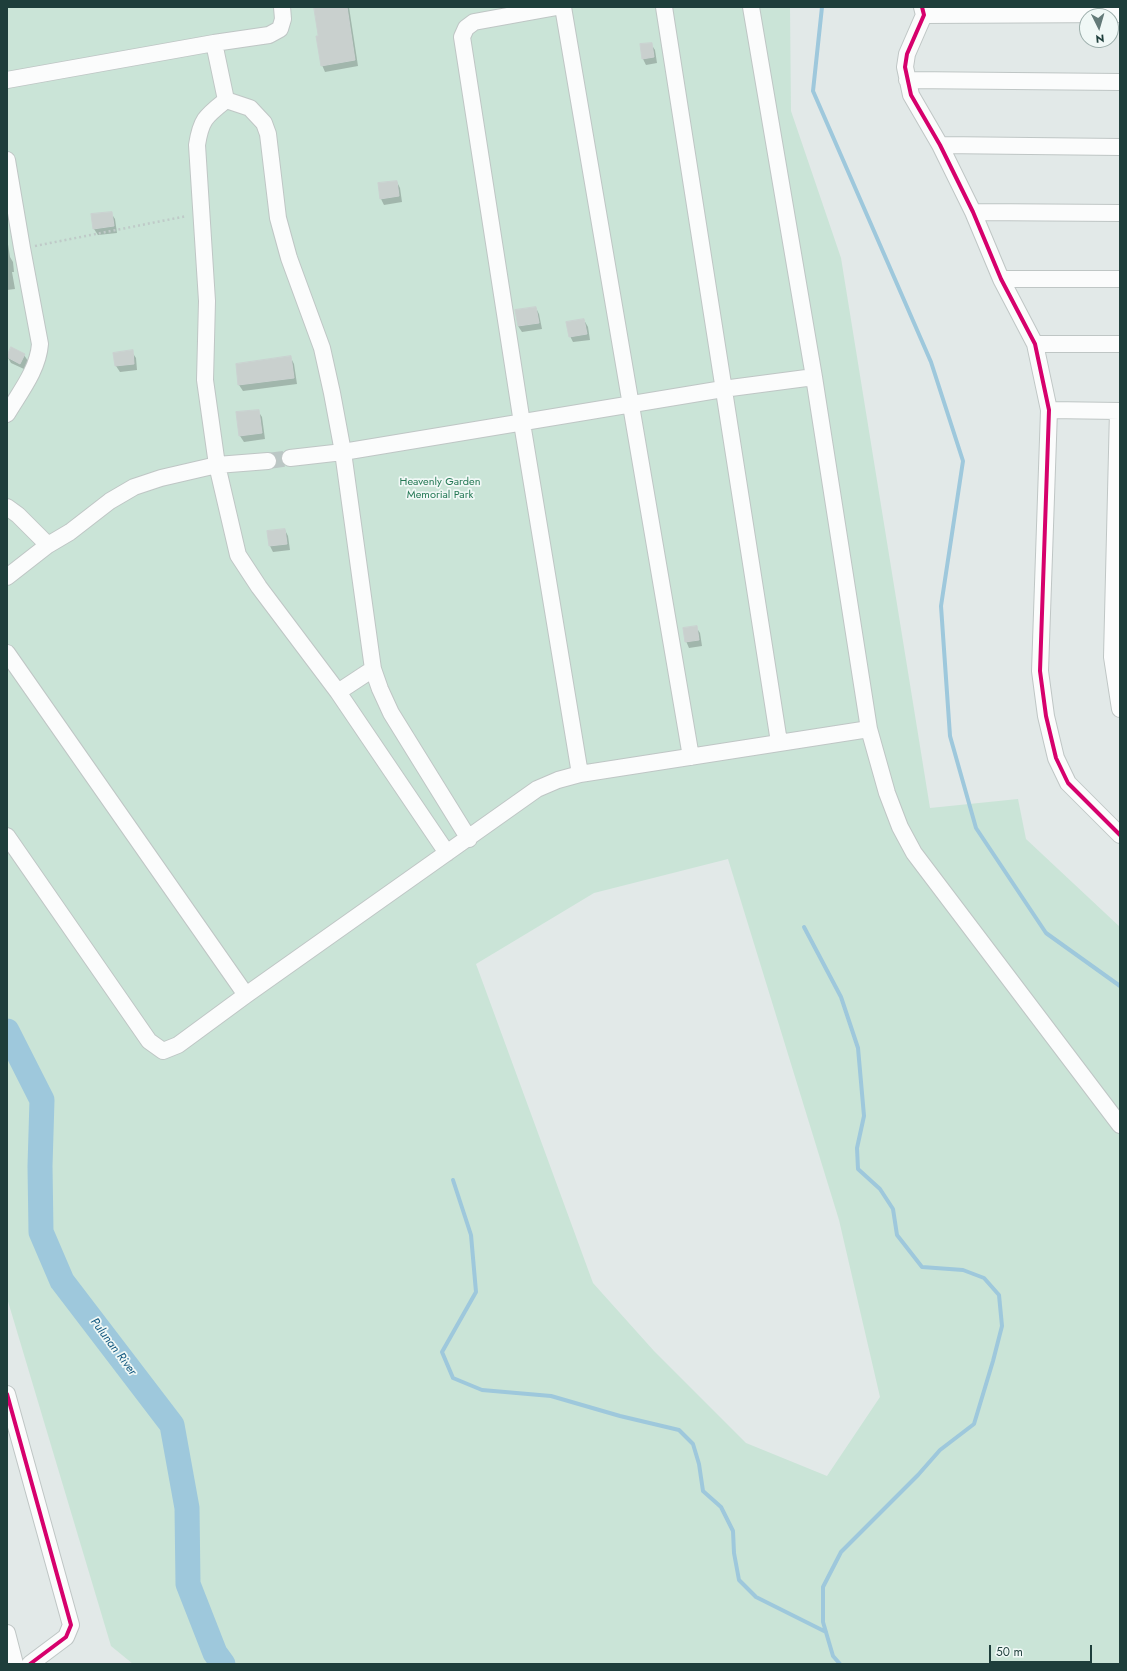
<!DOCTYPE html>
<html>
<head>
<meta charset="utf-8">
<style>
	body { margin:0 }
	#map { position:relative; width:1127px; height:1671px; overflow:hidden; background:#e2e9e8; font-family:Jost,sans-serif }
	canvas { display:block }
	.frame { position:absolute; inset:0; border:8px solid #1e3e3b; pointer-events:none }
	.north { position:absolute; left:1079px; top:8px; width:40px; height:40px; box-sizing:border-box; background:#f0f8f6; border:1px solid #9caeab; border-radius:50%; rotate:175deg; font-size:11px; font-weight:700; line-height:16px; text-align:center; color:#1e3e3b }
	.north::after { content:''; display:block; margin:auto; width:14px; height:18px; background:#637a78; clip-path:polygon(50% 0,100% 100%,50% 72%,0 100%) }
	.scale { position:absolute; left:989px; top:1645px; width:103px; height:18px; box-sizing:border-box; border:2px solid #1e3e3b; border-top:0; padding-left:5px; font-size:12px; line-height:14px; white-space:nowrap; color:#1e3e3b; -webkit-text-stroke:3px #f0f8f6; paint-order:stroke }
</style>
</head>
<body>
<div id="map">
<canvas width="1127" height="1671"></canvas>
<div class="frame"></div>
<div class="north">N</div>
<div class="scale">50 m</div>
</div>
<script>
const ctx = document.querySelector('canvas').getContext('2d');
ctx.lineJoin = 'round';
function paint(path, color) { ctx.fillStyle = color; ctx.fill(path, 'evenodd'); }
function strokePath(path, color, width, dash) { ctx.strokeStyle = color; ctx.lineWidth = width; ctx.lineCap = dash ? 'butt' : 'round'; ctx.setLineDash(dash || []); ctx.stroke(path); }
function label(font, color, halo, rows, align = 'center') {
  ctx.font = font + ' Jost,sans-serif'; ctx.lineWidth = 3.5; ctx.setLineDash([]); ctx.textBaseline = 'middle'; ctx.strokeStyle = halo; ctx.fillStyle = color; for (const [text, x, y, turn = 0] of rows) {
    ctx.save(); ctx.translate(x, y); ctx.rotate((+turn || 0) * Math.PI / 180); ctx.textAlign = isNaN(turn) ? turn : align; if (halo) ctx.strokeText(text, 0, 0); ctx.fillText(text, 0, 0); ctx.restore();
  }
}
paint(new Path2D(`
	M7,7H790L791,111L841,258L930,808L1018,799L1026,839L1120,927V1664H133L111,1646L7,1298ZM728,859L839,1220L880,1397L827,1476L746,1443L654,1351L593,1283L476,964L594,893Z`), '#cae4d7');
paint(new Path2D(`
	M315,7H349L358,66L325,72L322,65Z
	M651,44L655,50L657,63L646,65L643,59Z
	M397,182L400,188L402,202L384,205L381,199Z
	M111,213L115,219L117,233L98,235L94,229L93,215Z
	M7,238L10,257L13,262L14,272H12L15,289L7,290Z
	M536,308L539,314L542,329L522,332L518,326Z
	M584,320L588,327L590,340L573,342L570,336Z
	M132,352L136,358L137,370L120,372L116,366L114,354Z
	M24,355L28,361L24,369L11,363L7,356Z
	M291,358L294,364L297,384L243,391L239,385L237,365Z
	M258,411L262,417L265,439L244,442L240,436Z
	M285,530L288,536L290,550L273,552L270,546Z
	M696,627L700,633L702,646L689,648L686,641Z`), '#0003');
strokePath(new Path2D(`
	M822,7L813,91L931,362L963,461L941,606L950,736L976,828L1046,933L1120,986
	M804,927L841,997L858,1048L864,1116L857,1148L858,1169L880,1189L893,1209L897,1235L922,1267L963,1270L984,1278L999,1295L1002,1326L993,1361L974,1424L940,1450L918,1475L841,1552L823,1587V1622L833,1656L840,1664
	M453,1180L471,1235L476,1292L442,1352L453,1378L482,1390L551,1396L620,1416L679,1430L693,1444L699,1464L703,1491L721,1507L733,1531L734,1553L739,1580L756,1597L826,1632`), '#9ec8dc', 4);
strokePath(new Path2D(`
	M7,1031L42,1100L40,1166L41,1232L62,1281L172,1425L187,1508L188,1584L215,1653L223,1664`), '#9ec8dc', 25);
const building = new Path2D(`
	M314,7H347L355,60L321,66L316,36H318Z
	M652,43L654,57L642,59L640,44Z
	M397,181L399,196L380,199L378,183Z
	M112,212L114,226L93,229L91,214Z
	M536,307L539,323L518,326L515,310Z
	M584,319L587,334L569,337L566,322Z
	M11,347L25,354L20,364L7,357Z
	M133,350L134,364L115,366L113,353Z
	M291,356L294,378L238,385L236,364Z
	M259,410L262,433L239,436L236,412Z
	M285,529L287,544L269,546L267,531Z
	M697,626L699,640L685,642L683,628Z`);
paint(building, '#c9d0ce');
strokePath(building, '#cbd2d1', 1);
strokePath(new Path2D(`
	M268,461L290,458`), '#bbc7c5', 16, [16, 8]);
const minor = new Path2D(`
	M557,7L474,22L466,28L462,37L522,423L580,774
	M563,7L691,757
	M664,7L779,742
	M751,7L814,377L869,729L887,793L900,827L914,853L1120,1125
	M922,7L924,15L907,54L905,67L911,95L940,145L973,212L1001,279L1035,344L1049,410L1040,671L1046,716L1056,758L1068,783L1120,835
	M924,15L1120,14
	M214,43L226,100
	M7,80L214,43L269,35L280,29L283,19L282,7
	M907,80L1120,82
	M940,145L1120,147
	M7,160L22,248L40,344C38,370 20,392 7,414
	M973,212L1120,213
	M1001,279H1120
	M1035,344H1120
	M1049,410L1120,411
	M1118,411L1112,657L1120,709
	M290,458L343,452L723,389L814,377
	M7,507L18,515L48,545
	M7,577L48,545L70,532L110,501L134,487L161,478L217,465L268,461
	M7,653L246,995
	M338,692L373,669
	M7,836L149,1041L163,1051L178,1045L246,995L537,789L558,780L580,774L869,729
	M447,853L338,692L259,587L238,555L217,465L205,380L207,301L197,145C201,119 206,116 226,100L250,108L264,123L268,134L278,218L289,258L322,348L332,393L343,452L373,669L380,689L391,713L469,839
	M7,1394L71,1625L66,1637L30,1664
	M7,1633L15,1664`);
strokePath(minor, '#bfc6c5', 18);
strokePath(new Path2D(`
	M35,246L187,216`), '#bfcac8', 2.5, [2, 3]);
strokePath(minor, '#fbfcfc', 16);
strokePath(new Path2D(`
	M922,7L924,15L907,54L905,67L911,95L940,145L973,212L1001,279L1035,344L1049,410L1040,671L1046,716L1056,758L1068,783L1120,835
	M7,1394L71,1625L66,1637L30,1664`), '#d6006c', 4);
label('11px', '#257955', '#f0f8f6', [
	["Heavenly Garden",440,482],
	["Memorial Park",440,495]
]);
label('italic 12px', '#135980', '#f0f8f6', [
	["Pulunan River",113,1347,53]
]);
</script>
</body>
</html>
